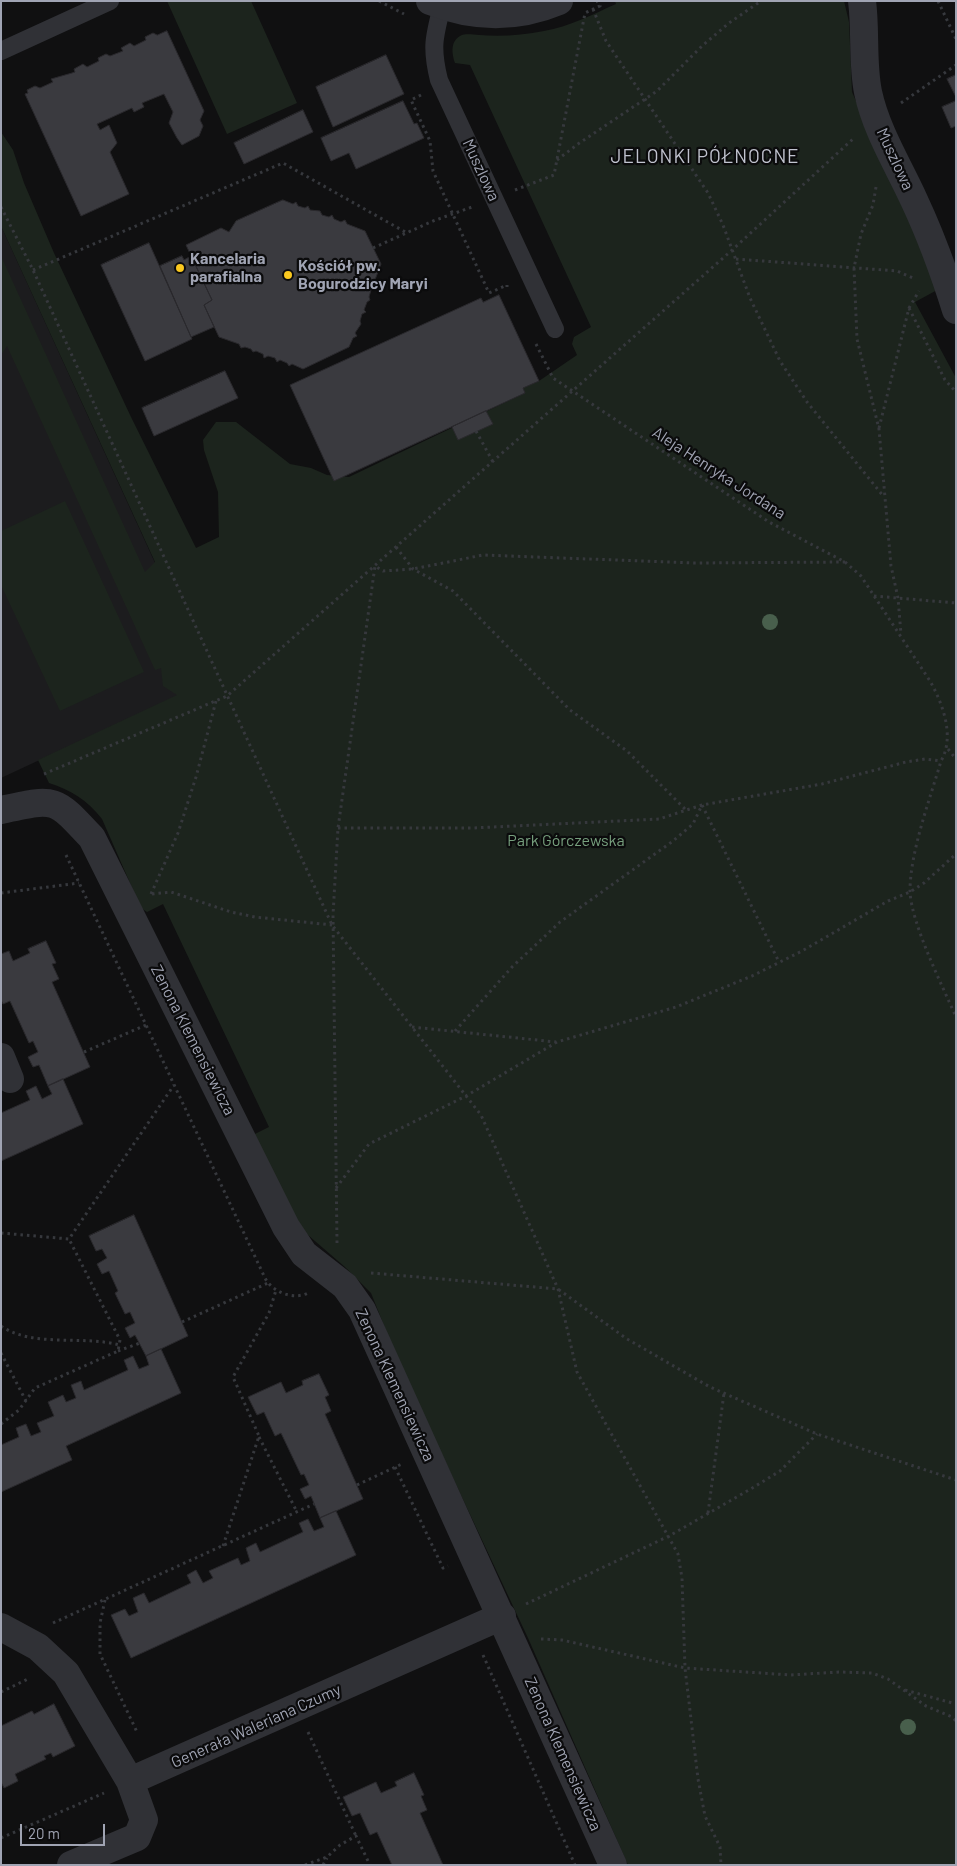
<!DOCTYPE html>
<html>
<head>
<meta charset="utf-8">
<style>
	body { margin:0 }
	#map { position:relative; width:957px; height:1866px; overflow:hidden; background:#101011; font-family:Barlow,sans-serif }
	canvas { display:block }
	.frame { position:absolute; inset:0; border:2px solid #a0a4b3; pointer-events:none }
	.scale { position:absolute; left:20px; top:1824px; width:85px; height:22px; box-sizing:border-box; border:2px solid #a0a4b3; border-top:0; padding-left:6px; font-size:15px; line-height:18px; white-space:nowrap; color:#a0a4b3; -webkit-text-stroke:4px #0b0b0c; paint-order:stroke }
</style>
</head>
<body>
<div id="map">
<canvas width="957" height="1866"></canvas>
<div class="frame"></div>
<div class="scale">20 m</div>
</div>
<script>
const ctx = document.querySelector('canvas').getContext('2d');
ctx.lineJoin = 'round';
function paint(path, color) { ctx.fillStyle = color; ctx.fill(path, 'evenodd'); }
function strokePath(path, color, width, dash) { ctx.strokeStyle = color; ctx.lineWidth = width; ctx.lineCap = dash ? 'butt' : 'round'; ctx.setLineDash(dash || []); ctx.stroke(path); }
function label(font, color, halo, rows, align = 'center') {
  ctx.font = font + ' Barlow,sans-serif'; ctx.lineWidth = 4.5; ctx.setLineDash([]); ctx.textBaseline = 'middle'; ctx.strokeStyle = halo; ctx.fillStyle = color; for (const [text, x, y, turn = 0] of rows) {
    ctx.save(); ctx.translate(x, y); ctx.rotate((+turn || 0) * Math.PI / 180); ctx.textAlign = isNaN(turn) ? turn : align; if (halo) ctx.strokeText(text, 0, 0); ctx.fillText(text, 0, 0); ctx.restore();
  }
}
paint(new Path2D(`
	M1,226L209,681L1,778Z`), '#1c1c1e');
paint(new Path2D(`
	M167,1H251L297,103L227,134Z
	M615,1H844L849,22L852,92L939,289L915,302L956,378V1865H628L528,1638L399,1363L371,1293L345,1267L301,1229L253,1135L269,1127L163,904L147,912L141,908L102,819C87,800 71,790 49,783L38,760L177,695L163,686L161,668L155,670L7,346L1,355V256L145,572L155,562L1,226V132L13,150L24,183L54,253L131,417L196,548L219,537L218,492L204,450L203,440L216,422H236L290,464L311,468L327,475L349,477L525,393L523,388L539,381L577,355L572,344L574,337L591,327L470,65L455,63C452,54 450,42 460,36C466,33 473,35 479,35C501,37 523,35 544,31C569,27 593,14 616,4Z
	M65,501L144,672L60,711L1,585V531Z`), '#1c241d');
const building = new Path2D(`
	M167,31L204,111L200,120L203,126L199,136L182,145L177,138L169,123L173,112L164,94L142,103L144,107L134,112L132,108L97,124L100,130L109,125L117,143L110,152L129,194L81,216L25,94L28,93L27,90L35,86L40,88L53,82L51,79L72,73L75,72L74,69L83,64L87,67L99,61L98,58L106,54L110,56L123,51L121,48L130,43L134,46L146,40L145,37L153,33L157,35Z
	M386,55L404,94L333,127L316,87Z
	M956,75V97L947,79Z
	M403,101L414,124L417,123L424,138L356,169L349,153L331,161L321,138Z
	M956,101V126L951,128L942,107Z
	M303,110L313,132L244,164L234,143Z
	M283,200L293,204L296,202L298,206L305,208L308,206L310,210L320,211L322,215L329,217L332,215L334,219L341,222L345,220L347,224L365,231L381,264L373,285L375,288L371,290L369,297L370,300L367,302L364,310L366,312L362,314L360,321L361,324L355,333L357,336L353,338L349,347L303,369L292,364L289,366L287,363L280,360L277,362L275,358L268,356L264,358L263,354L256,351L253,352L251,349L245,347L241,348L239,344L219,337L204,305L212,300L186,245L221,228L229,232L236,221Z
	M149,243L192,339L145,361L101,265Z
	M182,256L184,260L191,256L212,300L204,305L214,327L191,337L160,266Z
	M499,295L539,381L523,388L525,393L334,481L290,385L481,298L483,302Z
	M225,371L238,398L154,436L142,408Z
	M486,411L493,424L458,440L452,427Z
	M46,941L56,963L52,964L59,979L52,982L90,1067L48,1086L39,1065L33,1067L28,1057L38,1052L33,1041L29,1043L10,1001L3,1004L1,1000V954L9,951L13,961L30,953L28,949Z
	M63,1079L83,1124L1,1161V1113L30,1100L26,1091L36,1086L42,1099L52,1094L48,1086Z
	M134,1215L188,1336L146,1356L135,1335L130,1338L125,1328L135,1323L130,1312L125,1314L115,1293L118,1291L109,1271L102,1274L97,1264L107,1258L102,1249L96,1251L89,1236Z
	M161,1349L181,1393L66,1446L72,1460L1,1492V1445L19,1437L16,1428L26,1424L31,1436L41,1432L37,1423L54,1416L48,1402L63,1395L66,1402L76,1398L71,1385L81,1381L84,1390L128,1370L124,1360L133,1356L139,1369L149,1365L146,1356Z
	M319,1374L329,1395L325,1397L331,1411L325,1414L363,1499L320,1518L311,1496L305,1499L300,1489L309,1485L304,1474L301,1475L281,1433L275,1436L264,1412L257,1415L248,1397L281,1382L286,1393L303,1385L302,1381Z
	M336,1511L356,1555L131,1658L111,1615L125,1609L129,1616L138,1612L133,1598L144,1593L149,1603L191,1583L187,1575L196,1570L203,1583L213,1578L209,1571L238,1558L241,1565L250,1561L246,1548L256,1543L260,1552L303,1532L299,1523L308,1519L314,1531L324,1527L320,1518Z
	M54,1704L75,1746L53,1757L51,1753L44,1756L46,1759L15,1774L18,1781L4,1788L1,1782V1726L32,1711L34,1714Z
	M414,1773L424,1795L421,1796L427,1810L420,1813L443,1865H392L377,1832L370,1835L360,1813L352,1816L343,1797L376,1782L381,1793L397,1786L395,1782Z`);
paint(building, '#3a3a3f');
strokePath(building, '#2a292d', 1);
strokePath(new Path2D(`
	M379,1L404,14
	M938,1L956,39
	M593,9L606,41L708,193L723,225L750,298L780,361L807,402L884,497
	M421,95L411,100L430,141L433,171L489,293L507,285V287
	M901,103L956,65
	M557,160L578,144L657,91L702,46L729,23L761,1
	M876,187L873,205L861,234L854,268L857,339L879,429L891,566L898,598L901,634
	M515,190L554,175L585,13L600,6L597,1
	M1,207L33,270L332,925L481,1115L558,1289L577,1372L678,1554L682,1578L685,1668L698,1779L705,1816L720,1847L721,1865
	M373,248L433,221L472,207
	M736,259L897,271L915,279
	M33,270L283,163L407,233
	M909,308L945,380L956,392
	M536,344L553,378L769,522L845,562L861,576L930,681C943,704 955,737 941,761C930,799 910,852 910,891C911,923 942,985 956,1017
	M879,428L909,308L919,291
	M476,431L493,462
	M396,547L413,569L453,591L570,710L627,751L686,810
	M874,596L956,603
	M948,749L956,759
	M44,774L227,696L731,251L854,138
	M338,828H473L659,819L702,805L822,784L906,762L925,759L941,761
	M66,855L265,1278C273,1293 294,1300 308,1293
	M1,893L79,883
	M151,894L178,833L196,777L216,701
	M152,894L171,892L231,912L255,917L332,925
	M412,1027L556,1042
	M455,1031L512,967L560,922L673,841L693,824L702,805L779,962
	M84,1052L146,1025
	M336,1188L369,1144L466,1096L557,1042L676,1007L752,976L802,951L888,901L910,892L924,883L956,854
	M1,1233L69,1239L174,1085
	M337,1243L333,915L338,828L375,566L383,571L413,569L483,555L694,563L845,562
	M371,1273L558,1289L627,1339L710,1387L817,1434L956,1480
	M182,1322L268,1283
	M1,1326C32,1348 85,1335 119,1345
	M118,1351L140,1343
	M1,1353L26,1401
	M1,1424L19,1410L35,1388L118,1351L120,1340L69,1239
	M259,1437L297,1512
	M395,1467L443,1568L448,1566
	M357,1485L402,1464
	M708,1513L724,1393
	M223,1546L259,1436L233,1377L269,1313L276,1290
	M105,1600L100,1623V1654L137,1732
	M526,1604L669,1536L754,1487L780,1471L817,1434
	M53,1623L314,1504
	M541,1639L562,1640L685,1668L791,1675L839,1672L872,1673L888,1679L926,1706L952,1717L956,1721
	M483,1655L575,1865
	M905,1690L956,1704
	M1,1692L30,1678
	M308,1732L356,1836
	M1,1838L104,1793
	M305,1865L327,1857L340,1845L356,1836L370,1865
	M323,1865L327,1858`), '#36383d', 3, [2.5, 4]);
strokePath(new Path2D(`
	M442,6C434,37 431,48 439,80L555,329
	M1,51L110,1`), '#303136', 18);
strokePath(new Path2D(`
	M430,1C473,18 516,19 559,1
	M862,1C866,31 862,62 868,92C876,130 898,165 914,200C931,236 944,272 956,310
	M1,810C56,798 54,797 92,838L286,1227L304,1254L345,1286L362,1310L613,1865
	M1,1057L10,1079
	M1,1627L38,1647L66,1673L130,1781
	M71,1865L137,1837L144,1820L130,1781L502,1616`), '#303136', 28);
ctx.fillStyle = '#485f4c';
for (const [x, y] of [
	[770,622],
	[908,1727]
]) { ctx.beginPath(); ctx.arc(x, y, 8, 0, 2 * Math.PI); ctx.fill(); }
for (const [x, y, r, color] of [
	[180,268,5,"#fac81f"],
	[288,275,5,"#fac81f"]
]) { const dot = new Path2D(); dot.arc(x, y, r, 0, 2 * Math.PI); ctx.fillStyle = color; ctx.fill(dot); strokePath(dot, '#0b0b0c', 2); }
label('16px', '#a0a4b3', '#0b0b0c', [
	["Muszlowa",895,159,65],
	["Muszlowa",481,170,65],
	["Aleja Henryka Jordana",719,473,33],
	["Zenona Klemensiewicza",193,1040,63],
	["Zenona Klemensiewicza",395,1385,65],
	["Generała Waleriana Czumy",256,1726,-24],
	["Zenona Klemensiewicza",563,1754,66]
]);
label('bold 16px', '#a0a4b3', '#0b0b0c', [
	["Kancelaria",190,259],
	["parafialna",190,277],
	["Kościół pw.",298,266],
	["Bogurodzicy Maryi",298,284]
], 'left');
label('16px', '#769f7d', '#0b0b0c', [
	["Park Górczewska",566,841]
]);
ctx.letterSpacing = '1px';
label('19px', '#c1c3cf', '#0b0b0c', [
	["JELONKI PÓŁNOCNE",705,157]
]);
ctx.letterSpacing = '0px';
</script>
</body>
</html>
